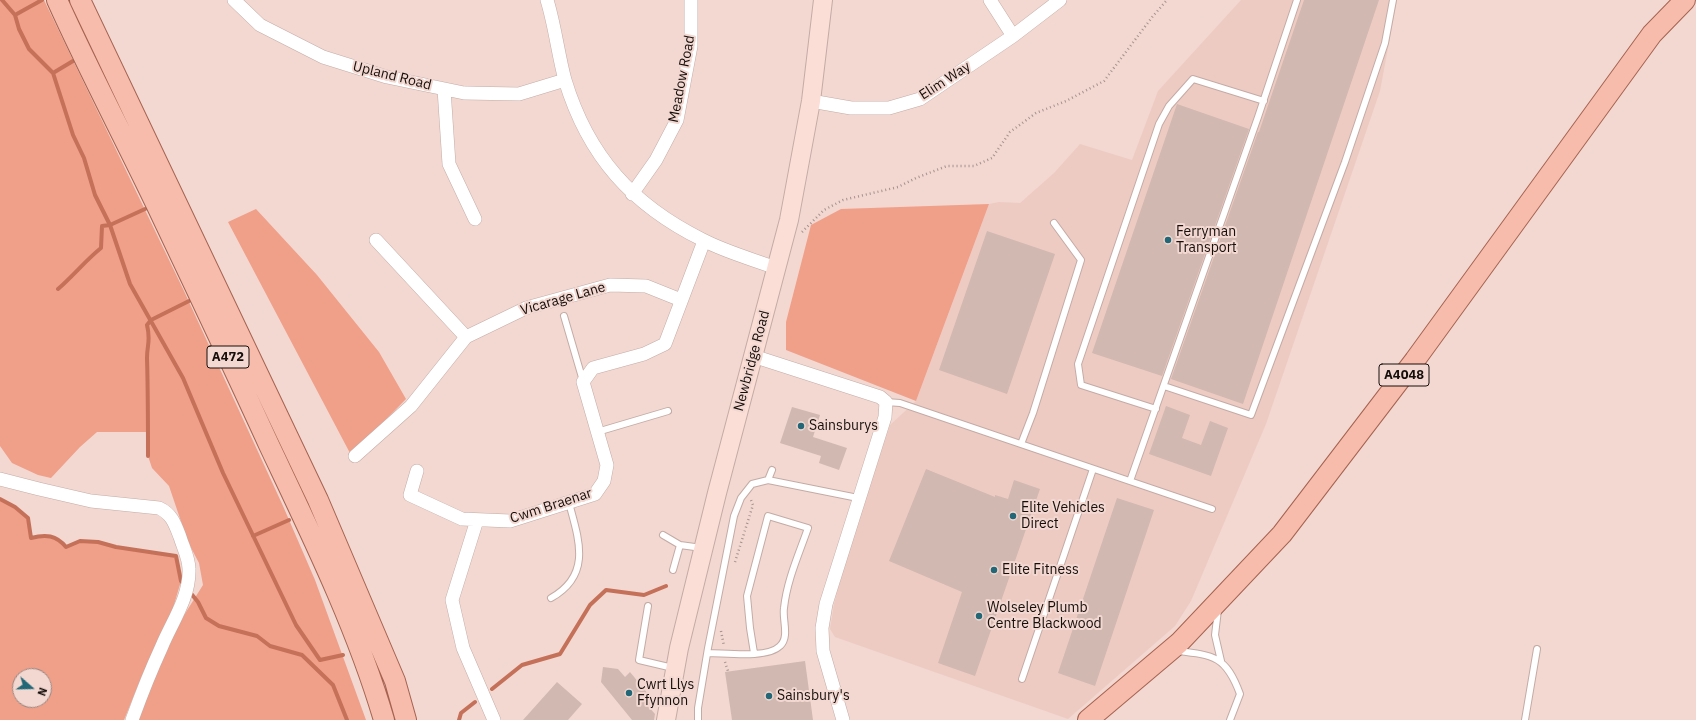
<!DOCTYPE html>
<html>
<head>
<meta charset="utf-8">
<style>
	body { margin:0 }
	#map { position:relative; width:1696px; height:720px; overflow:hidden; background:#f2d8d1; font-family:"IBM Plex Sans",sans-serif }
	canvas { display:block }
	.north { position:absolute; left:12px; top:668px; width:40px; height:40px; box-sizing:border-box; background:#f2d8d1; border:1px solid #9a8782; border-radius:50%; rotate:110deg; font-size:11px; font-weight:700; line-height:16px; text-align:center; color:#160e0b }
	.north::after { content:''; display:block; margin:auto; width:14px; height:18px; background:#216777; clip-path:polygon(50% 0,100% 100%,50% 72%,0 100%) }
</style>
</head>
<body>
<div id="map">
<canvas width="1696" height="720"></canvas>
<div class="north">N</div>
</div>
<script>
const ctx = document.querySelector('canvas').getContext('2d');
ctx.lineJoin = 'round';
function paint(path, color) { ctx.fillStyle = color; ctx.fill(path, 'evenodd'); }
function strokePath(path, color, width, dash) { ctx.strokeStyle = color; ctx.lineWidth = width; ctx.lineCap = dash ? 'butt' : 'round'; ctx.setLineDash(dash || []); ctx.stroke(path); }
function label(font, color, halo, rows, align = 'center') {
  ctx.font = font + ' "IBM Plex Sans",sans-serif'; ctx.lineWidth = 4; ctx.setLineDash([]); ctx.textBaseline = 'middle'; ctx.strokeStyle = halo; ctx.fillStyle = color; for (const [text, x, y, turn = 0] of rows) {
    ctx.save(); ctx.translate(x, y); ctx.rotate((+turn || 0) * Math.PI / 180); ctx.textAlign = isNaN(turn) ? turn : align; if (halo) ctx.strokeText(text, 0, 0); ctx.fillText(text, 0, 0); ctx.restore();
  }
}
paint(new Path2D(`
	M1241,0H1397L1380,91L1266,424L1191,601L1175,626L1068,719L835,637L830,629L834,604L845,562L890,425L916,401L989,204L999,202L1020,203L1054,173L1080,144L1132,160L1158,91Z`), '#edcbc2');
paint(new Path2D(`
	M0,0H44L184,291L283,506L315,580L366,720H137L151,681L181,620L203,585L199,563L188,542L169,486L152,468L148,456V432H97L80,447L51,478L38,475L12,463L0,446Z
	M989,204L916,401L786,350V322L811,225L841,209Z
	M256,209L317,275L379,352L406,399L351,455L228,222Z
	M0,499L15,507L28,518L31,538C47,534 55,535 66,547L80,541L98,542L116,547L176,556L181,581L171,615L143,673L124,720H0ZM20,676H44V700H20Z`), '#f09f89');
strokePath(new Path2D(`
	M2,0L15,15L19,29L29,49L53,73L73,135L84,158L95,195L110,225L130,284L183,378L223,473L296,625L320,660L343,655
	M15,15L42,0
	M53,73L73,61
	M58,289C73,276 86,260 101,248L102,226L110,225L145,209
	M148,456C148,423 148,391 147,358C147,344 151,341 147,325L151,320L189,301
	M0,499L15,507L28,518L31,538C46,534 56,535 66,547L80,541L98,542L116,547L176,556L181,581L185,586
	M253,536L289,520
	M189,591L198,602L206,618L219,626L257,636L270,646L302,655L333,685L347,720
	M492,689L522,665L560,654L590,605L606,590L644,595L666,586
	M459,720L461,713L475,702`), '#c57059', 4);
paint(new Path2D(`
	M1304,0H1379L1243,404L1171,379L1258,132H1259Z
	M1177,104L1249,129L1162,376L1092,353Z
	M987,231L1055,254L1007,394L939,370Z
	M1166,406L1190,415L1182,438L1201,445L1210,421L1228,428L1211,476L1149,454Z
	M792,407L820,415L813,437L847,448L839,470L819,463L821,456L780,443Z
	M926,469L995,497V495L1008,499L1014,480L1040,489L975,676L938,663L962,592L889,561Z
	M1117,498L1154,510L1095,686L1058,673Z
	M805,661L813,720H732L725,672Z
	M603,667L618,669L625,677L630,672L653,700L648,706L655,714L654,720H632L601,682Z
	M557,682L582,704L568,720H523Z`), '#d1b8b1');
const lane = new Path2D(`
	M564,316L583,381
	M1164,386L1251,415L1345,162L1385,43L1393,0
	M886,402L900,403L1212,509
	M1156,409L1081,385L1078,364L1159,124L1169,106L1193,79L1264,101
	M597,432L668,411
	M1021,444L1033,413L1081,260L1054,223
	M768,480L772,470
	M1130,481L1258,117L1297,0
	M663,535L680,545L702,548
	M673,570L680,545
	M551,598C592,575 579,540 569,503
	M648,606L639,660L673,668
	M1218,610L1215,635L1221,661
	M1176,651C1214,655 1226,656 1240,694L1230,720
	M708,653C725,653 767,659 780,646C790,637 782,619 784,608C787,580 799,554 808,528L768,516L747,596L750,628L754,653
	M1022,679L1093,469
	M698,720V708L708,648L734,516L741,498L752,484L768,480L858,498
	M1525,720L1537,649`);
const street = new Path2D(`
	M234,0L260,25L323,57L387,77L464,93L519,94L565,80
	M547,0C555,26 558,54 565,80C588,156 632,205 703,240C726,252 752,259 776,268
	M990,0L1013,36
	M444,89L449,164L475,219
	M811,101L851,108H889L920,99L1013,36L1060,0
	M632,194L656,160L677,120L691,46V0
	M376,240L466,337
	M753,356L880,397L886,402L885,417L826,604L822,628L823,651L843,720
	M355,456L411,406L466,337L526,308L610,285L646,286L681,300
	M417,471L410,495L462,519L510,521L595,494L604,481L607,465L583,382L593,368L644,354L665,344L704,241
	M0,479L39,489L91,501L159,508C172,514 175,524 180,537C183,547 189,558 189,569C190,597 172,622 162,646C151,670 141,695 132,720
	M477,520L452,600L463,648L494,720`);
const secondary = new Path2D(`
	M666,720L679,648L717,493L789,220L811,101L823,0`);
const primary = new Path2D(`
	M57,0C88,69 123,135 156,204C194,284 232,364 269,445C311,534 356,625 384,720
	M80,0L318,500L395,681L406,720
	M1088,720L1179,643L1282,534L1415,360L1652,34L1685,0`);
strokePath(lane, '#c4aba5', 8);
strokePath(street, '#c4aba5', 14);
strokePath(secondary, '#c4aba5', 20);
strokePath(primary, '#a56250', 22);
strokePath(new Path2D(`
	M802,232L824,210L843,200L898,187L916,178L947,166H974L992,158L1010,132L1036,113L1066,101L1104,81L1153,16L1167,0
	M735,562L753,505L751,500
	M721,631L724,646
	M725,662L728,671`), '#a6928d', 2.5, [1, 3]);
strokePath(lane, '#fff', 6);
strokePath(street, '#fff', 13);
strokePath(secondary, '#fbded6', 18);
strokePath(primary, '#f7bcac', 20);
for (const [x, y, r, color] of [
	[1168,240,4,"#216777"],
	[801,426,4,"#216777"],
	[1013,516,4,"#216777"],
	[994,570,4,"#216777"],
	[979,616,4,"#216777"],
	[629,693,4,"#216777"],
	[769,696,4,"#216777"]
]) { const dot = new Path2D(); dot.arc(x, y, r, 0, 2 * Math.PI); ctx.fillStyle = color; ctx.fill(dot); strokePath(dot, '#f2d8d1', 1.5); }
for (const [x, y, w] of [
	[228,357,42],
	[1404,375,50]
]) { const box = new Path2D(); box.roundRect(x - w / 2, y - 11, w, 22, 3); ctx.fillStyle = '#f2d8d1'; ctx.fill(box); strokePath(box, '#160e0b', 1); }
label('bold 13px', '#160e0b', null, [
	["A472",228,357],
	["A4048",1404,375]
]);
label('14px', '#160e0b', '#f2d8d1', [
	["Upland Road",392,76,14],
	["Meadow Road",682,79,-79],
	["Elim Way",945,81,-33],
	["Vicarage Lane",563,299,-16],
	["Newbridge Road",752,361,-75],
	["Cwm Braenar",551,506,-18]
]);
label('14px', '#160e0b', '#f2d8d1', [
	["Ferryman",1176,232],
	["Transport",1176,248],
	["Sainsburys",809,426],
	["Elite Vehicles",1021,508],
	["Direct",1021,524],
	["Elite Fitness",1002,570],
	["Wolseley Plumb",987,608],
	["Centre Blackwood",987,624],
	["Cwrt Llys",637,685],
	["Ffynnon",637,701],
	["Sainsbury's",777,696]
], 'left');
</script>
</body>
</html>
